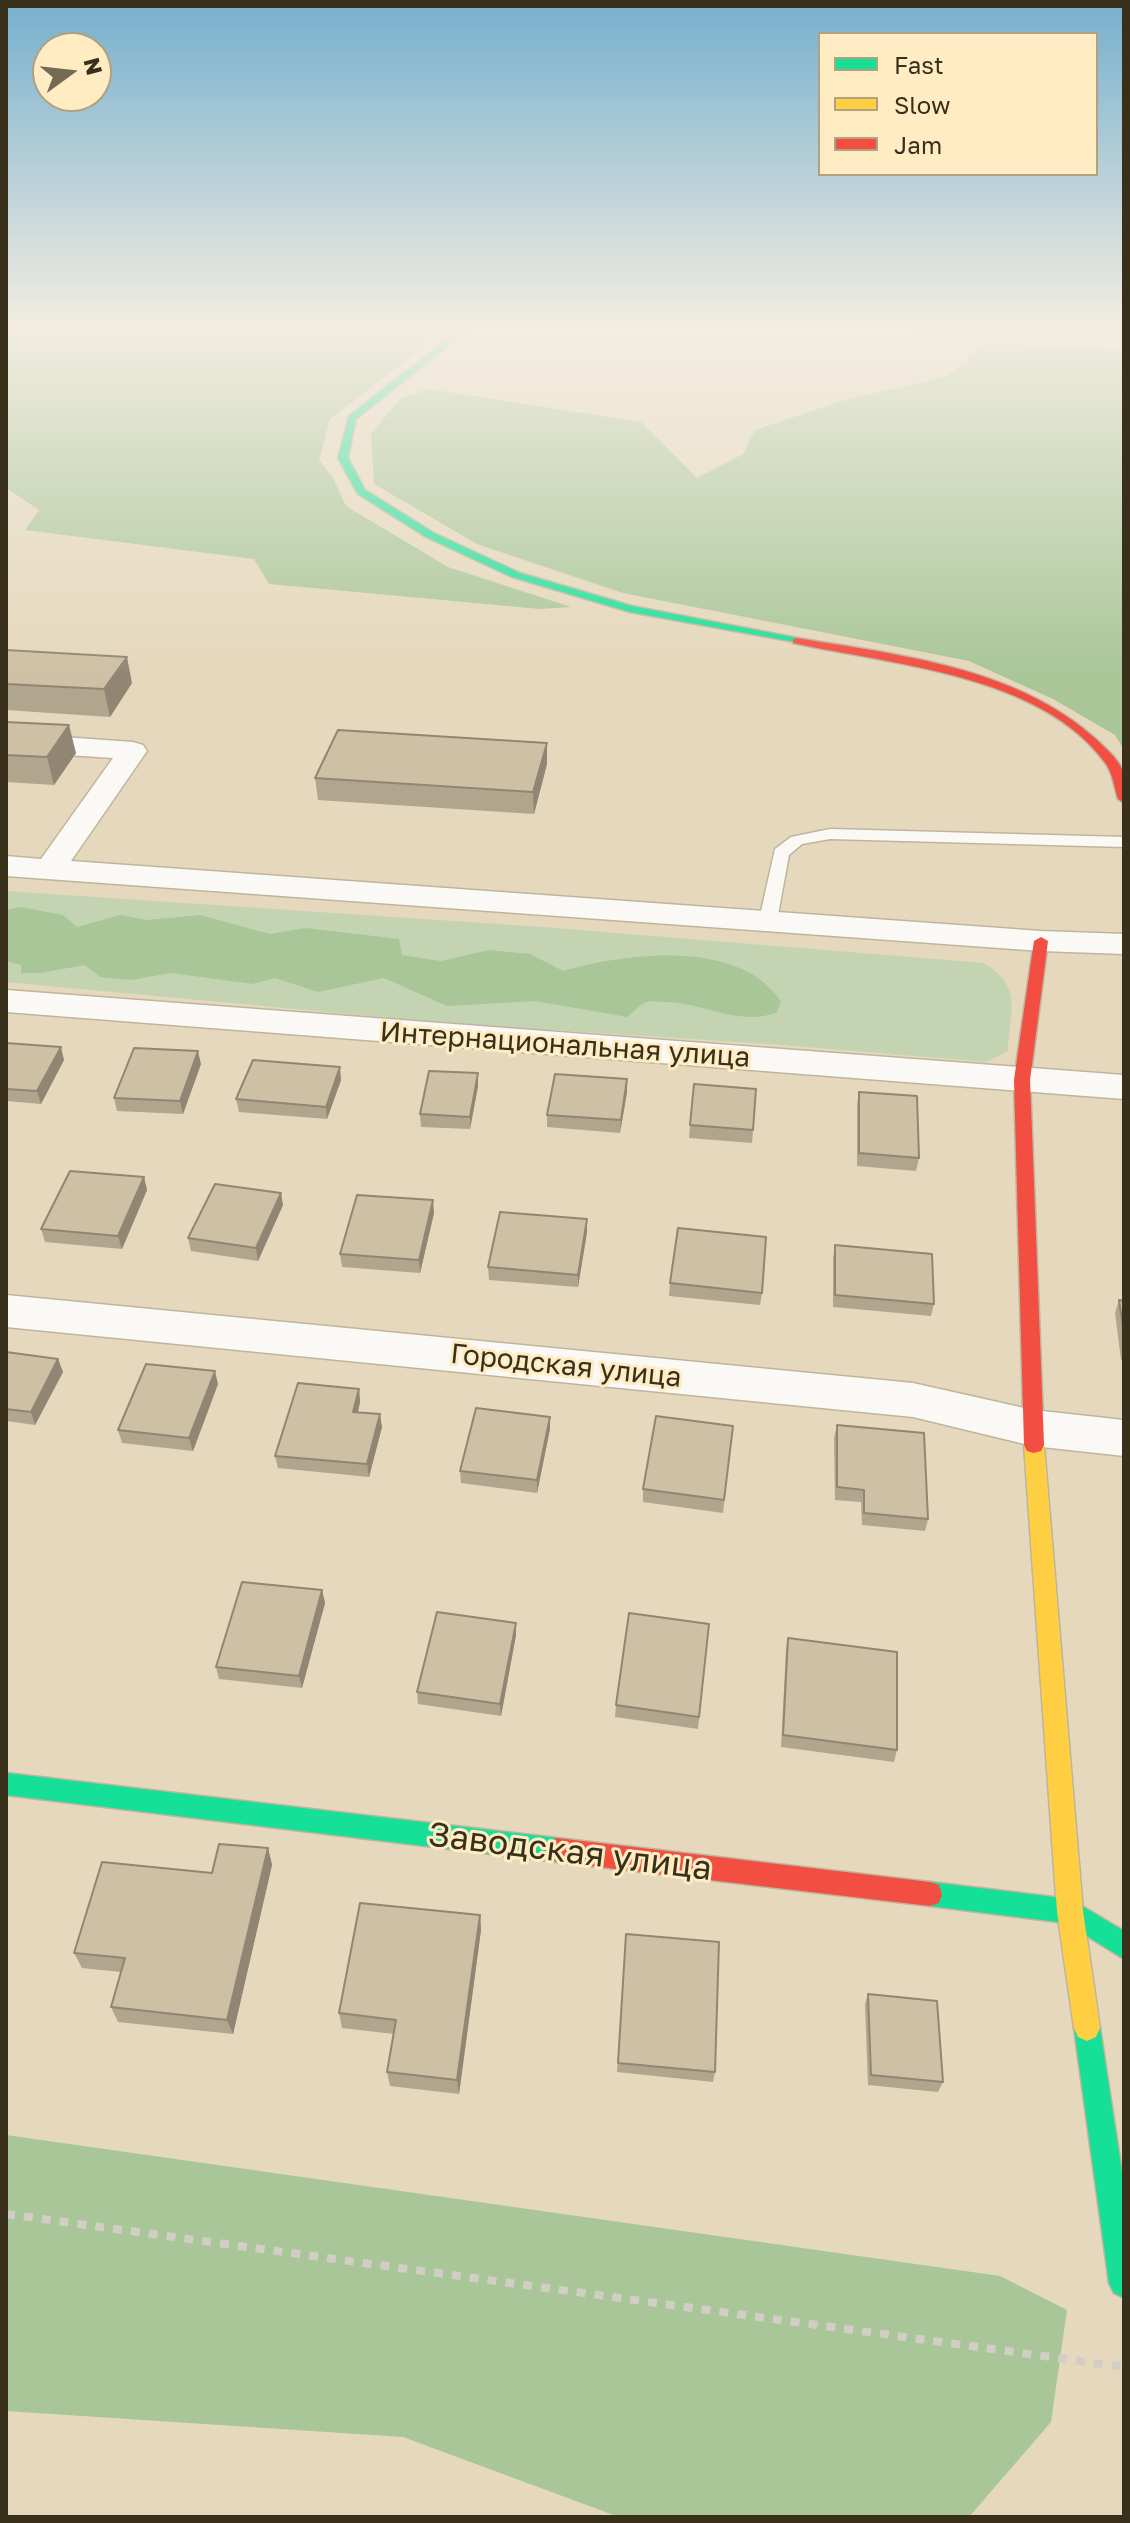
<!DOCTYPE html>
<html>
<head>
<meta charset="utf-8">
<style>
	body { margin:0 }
	#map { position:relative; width:1130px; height:2523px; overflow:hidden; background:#e5d8bc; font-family:"Golos Text",sans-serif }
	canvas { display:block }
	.frame { position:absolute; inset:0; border:8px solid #39301c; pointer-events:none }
	.legend { position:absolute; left:818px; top:32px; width:280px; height:144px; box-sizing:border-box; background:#ffecc3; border:2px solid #b0a180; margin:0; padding:10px 14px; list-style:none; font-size:24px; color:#39301c }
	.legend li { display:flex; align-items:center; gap:16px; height:40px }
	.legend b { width:40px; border:2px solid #b0a180 }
	.north { position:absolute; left:32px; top:32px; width:80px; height:80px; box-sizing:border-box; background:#ffecc3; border:2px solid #b0a180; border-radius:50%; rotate:75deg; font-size:22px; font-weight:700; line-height:32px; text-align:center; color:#39301c }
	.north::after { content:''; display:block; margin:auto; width:28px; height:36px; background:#756b54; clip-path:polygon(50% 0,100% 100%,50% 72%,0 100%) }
</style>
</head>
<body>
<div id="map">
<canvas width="1130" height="2523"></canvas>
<div class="frame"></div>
<ul class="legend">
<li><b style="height:10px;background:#16e098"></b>Fast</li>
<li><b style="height:10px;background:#ffcf43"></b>Slow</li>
<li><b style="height:10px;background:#f24e42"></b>Jam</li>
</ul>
<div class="north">N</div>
</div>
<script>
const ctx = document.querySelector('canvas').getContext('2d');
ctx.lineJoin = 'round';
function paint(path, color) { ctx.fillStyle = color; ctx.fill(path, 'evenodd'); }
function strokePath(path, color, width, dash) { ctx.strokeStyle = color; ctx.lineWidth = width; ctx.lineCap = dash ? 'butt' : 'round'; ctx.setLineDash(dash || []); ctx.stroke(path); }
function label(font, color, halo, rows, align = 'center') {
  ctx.font = font + ' "Golos Text",sans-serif'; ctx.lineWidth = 6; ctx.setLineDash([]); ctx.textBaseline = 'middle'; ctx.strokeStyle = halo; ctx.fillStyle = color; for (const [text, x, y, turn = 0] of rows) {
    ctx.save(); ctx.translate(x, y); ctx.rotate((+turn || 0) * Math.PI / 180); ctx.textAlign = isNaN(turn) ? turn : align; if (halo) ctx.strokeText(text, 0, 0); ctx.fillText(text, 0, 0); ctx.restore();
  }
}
paint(new Path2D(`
	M845,323H1124V342L844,325Z
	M6,891L543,927L984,963C1023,987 1010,1009 1008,1051L986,1062L782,1045L433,1022L6,982Z`), '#c4d4b3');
paint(new Path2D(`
	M6,323H455L330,419L319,460L333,478L346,506L448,567L571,607L540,609L269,584L254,559L25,530L39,510L6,488Z
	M984,342L1124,350V750L1115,735L1053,699L969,661L623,593L477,544L374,484L371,434L400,399L428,389L641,422L697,478L743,454L755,430L844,400L948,376Z
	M21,907L63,915L77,927L120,915L147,920L200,915L270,934L306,928L399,939L402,955L441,961L489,950L530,954L563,971C625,953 741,938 781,1002L776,1013C738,1026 704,1003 666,1002C661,1002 652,1001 647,1002C640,1004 633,1013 627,1017L535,1001L447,1006L384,978L318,992L275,978L252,984L171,973L131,980L100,977L85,965L40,973H21V965L6,961V910Z
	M6,2135L1000,2276L1067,2310L1051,2422L969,2517H619L403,2437L6,2411Z`), '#a8c698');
const lane = new Path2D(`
	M830,829L1124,837V847L830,839L802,844L789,855L777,920L774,924H762L759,920L775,849L791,837Z`);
const street = new Path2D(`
	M6,733L133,742L143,745L147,751L71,861L1041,931L1124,934V954L1041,951L6,876V856L41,859L113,758L6,751Z
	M6,990L1124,1075V1099L6,1012Z
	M6,1295L913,1383L1033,1410L1124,1420V1456L1033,1446L913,1417L6,1327Z`);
const fast = new Path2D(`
	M468,323H477L356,419L348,458L365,490L434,533L520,573L632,606L797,638L801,639V643L630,612L512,577L426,537L358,494L338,458L349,416Z
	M6,1773L557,1838L566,1842L569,1850L566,1858L557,1862L6,1795Z
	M930,1882L1070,1899L1124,1931V1959L1066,1923L930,1906L921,1903L918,1894L921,1885Z
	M1087,2015L1096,2019L1100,2028L1124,2186V2298L1114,2293L1109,2283L1074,2028L1078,2019Z`);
const slow = new Path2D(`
	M1034,1437L1041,1439L1044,1445L1083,1911L1100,2028L1096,2037L1087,2041L1078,2037L1074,2028L1057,1911L1024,1445L1027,1439Z`);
const jam = new Path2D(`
	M797,638C899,655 1016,667 1096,739C1105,748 1119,759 1123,772C1126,781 1124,793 1124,803L1118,799C1114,787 1113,774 1106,764C1042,674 892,665 793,643V639Z
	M1041,937L1048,941L1030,1080L1044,1445L1041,1451L1034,1453L1027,1451L1024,1445L1014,1080L1034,941Z
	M557,1838L930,1882L939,1885L942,1894L939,1903L930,1906L557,1862L548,1858L545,1850L548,1842Z`);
strokePath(lane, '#bfb59e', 3);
strokePath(street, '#bfb59e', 3);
strokePath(fast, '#bfb59e', 3);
strokePath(slow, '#bfb59e', 3);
strokePath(jam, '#bfb59e', 3);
strokePath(new Path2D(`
	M6,2214L1124,2367`), '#d2cec6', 8, [9, 9]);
paint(lane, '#fbf9f5');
paint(street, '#fbf9f5');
paint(fast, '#16e098');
paint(slow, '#ffcf43');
paint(jam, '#f24e42');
paint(new Path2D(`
	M6,650L132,683L110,717L6,710Z
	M6,722L76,753L54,785L6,782Z
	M547,743V764L534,814L318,800L315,778Z
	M6,1043L64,1060L41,1104L6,1101Z
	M201,1064L183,1114L117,1111L114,1098Z
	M478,1073V1086L470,1129L421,1127L420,1114Z
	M627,1079V1092L620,1133L547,1127V1115Z
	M341,1080L327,1119L239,1112L236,1099Z
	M694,1084L753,1130L752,1143L689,1138Z
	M859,1092L919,1158L916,1171L857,1166V1105Z
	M144,1177L147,1190L122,1249L45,1242L41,1229Z
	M283,1205L258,1261L191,1251L188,1238Z
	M434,1213L420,1273L342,1267L340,1254Z
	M587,1219V1232L578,1287L489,1280L488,1267Z
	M835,1245L934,1304L931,1316L833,1307V1258Z
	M670,1283L762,1293L760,1305L669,1296Z
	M1119,1300L1124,1301V1361L1121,1360L1115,1313Z
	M6,1352L58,1359L63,1372L35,1425L6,1421Z
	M218,1384L193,1451L122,1443L118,1430Z
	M359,1389L360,1402L358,1412L382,1427L369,1477L278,1468L275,1456Z
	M550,1417V1429L537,1493L461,1483L460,1471Z
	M837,1425L928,1519L925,1531L862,1525L861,1502L835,1500L834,1438Z
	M733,1426L723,1513L643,1502V1489Z
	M322,1590L325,1603L302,1688L219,1679L216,1667Z
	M709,1624L698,1729L615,1717L616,1705Z
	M516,1635L501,1716L418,1704L417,1692Z
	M788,1638L897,1750L894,1762L781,1747L786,1650Z
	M268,1848L272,1865L233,2034L118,2022L111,2007L121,1972L82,1968L74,1953L212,1873Z
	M480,1915L481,1930L459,2094L390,2086L387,2072L394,2034L342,2028L339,2013Z
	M626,1934L715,2072L713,2082L617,2072Z
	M868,1994L943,2082L938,2092L868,2085L865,2004Z`), '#b0a58d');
paint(new Path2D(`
	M127,657L132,683L110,717L104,689Z
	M69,725L76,753L54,785L47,757Z
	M547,743V764L534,814L533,792Z
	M61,1047L64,1060L41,1104L37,1091Z
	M198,1051L201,1064L183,1114L180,1101Z
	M340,1067L341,1080L327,1119L326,1107Z
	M478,1073V1086L470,1129V1117Z
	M627,1079V1092L620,1133L621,1120Z
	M144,1177L147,1190L122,1249L118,1236Z
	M281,1193L283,1205L258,1261L256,1248Z
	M433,1200L434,1213L420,1273L419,1260Z
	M587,1219V1232L578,1287V1275Z
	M58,1359L63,1372L35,1425L31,1412Z
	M215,1371L218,1384L193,1451L189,1438Z
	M359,1389L360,1402L355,1425L353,1412Z
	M380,1414L382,1427L369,1477L367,1464Z
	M550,1417V1429L537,1493V1480Z
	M322,1590L325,1603L302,1688L299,1676Z
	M516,1623V1635L501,1716L500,1704Z
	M268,1848L272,1865L233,2034L227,2020Z
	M480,1915L481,1930L459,2094L457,2080Z`), '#908673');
const building = new Path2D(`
	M6,650L127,657L104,689L6,684Z
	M6,722L69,725L47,757L6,755Z
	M338,730L547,743L533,792L315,778Z
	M6,1043L61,1047L37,1091L6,1089Z
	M134,1048L198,1051L180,1101L114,1098Z
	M253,1060L340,1067L326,1107L236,1099Z
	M429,1071L478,1073L470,1117L420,1114Z
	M555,1074L627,1079L621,1120L547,1115Z
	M694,1084L756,1089L753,1130L690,1125Z
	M859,1092L917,1096L919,1158L859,1153Z
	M70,1171L144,1177L118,1236L41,1229Z
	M215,1184L281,1193L256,1248L188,1238Z
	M357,1195L433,1200L419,1260L340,1254Z
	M500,1212L587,1219L578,1275L488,1267Z
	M678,1228L766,1237L762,1293L670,1283Z
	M835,1245L932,1254L934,1304L835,1295Z
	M1119,1300L1124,1301V1333Z
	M6,1352L58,1359L31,1412L6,1409Z
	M146,1364L215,1371L189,1438L118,1430Z
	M298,1383L359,1389L353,1412L380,1414L367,1464L275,1456Z
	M476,1408L550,1417L537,1480L460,1471Z
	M656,1416L733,1426L724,1500L643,1489Z
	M837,1425L924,1433L928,1519L864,1513V1490L837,1487Z
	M242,1582L322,1590L299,1676L216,1667Z
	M437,1612L516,1623L500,1704L417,1692Z
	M629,1613L709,1624L699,1717L616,1705Z
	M788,1638L897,1652V1750L783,1735Z
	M219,1844L268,1848L227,2020L111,2007L125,1958L74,1953L102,1862L212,1873Z
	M360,1903L480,1915L457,2080L387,2072L396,2020L339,2013Z
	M626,1934L719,1942L715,2072L618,2063Z
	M868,1994L937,2001L943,2082L871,2075Z`);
paint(building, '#cdc0a4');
strokePath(building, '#908673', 2);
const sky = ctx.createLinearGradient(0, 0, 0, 676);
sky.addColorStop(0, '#75afce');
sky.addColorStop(0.48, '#f3ede1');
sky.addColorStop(1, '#f3ede100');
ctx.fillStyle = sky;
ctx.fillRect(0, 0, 1130, 676);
label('28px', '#39301c', '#ffecc3', [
	["Интернациональная улица",565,1045,4],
	["Городская улица",566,1366,6]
]);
label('34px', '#39301c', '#ffecc3', [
	["Заводская улица",570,1852,7]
]);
</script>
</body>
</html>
